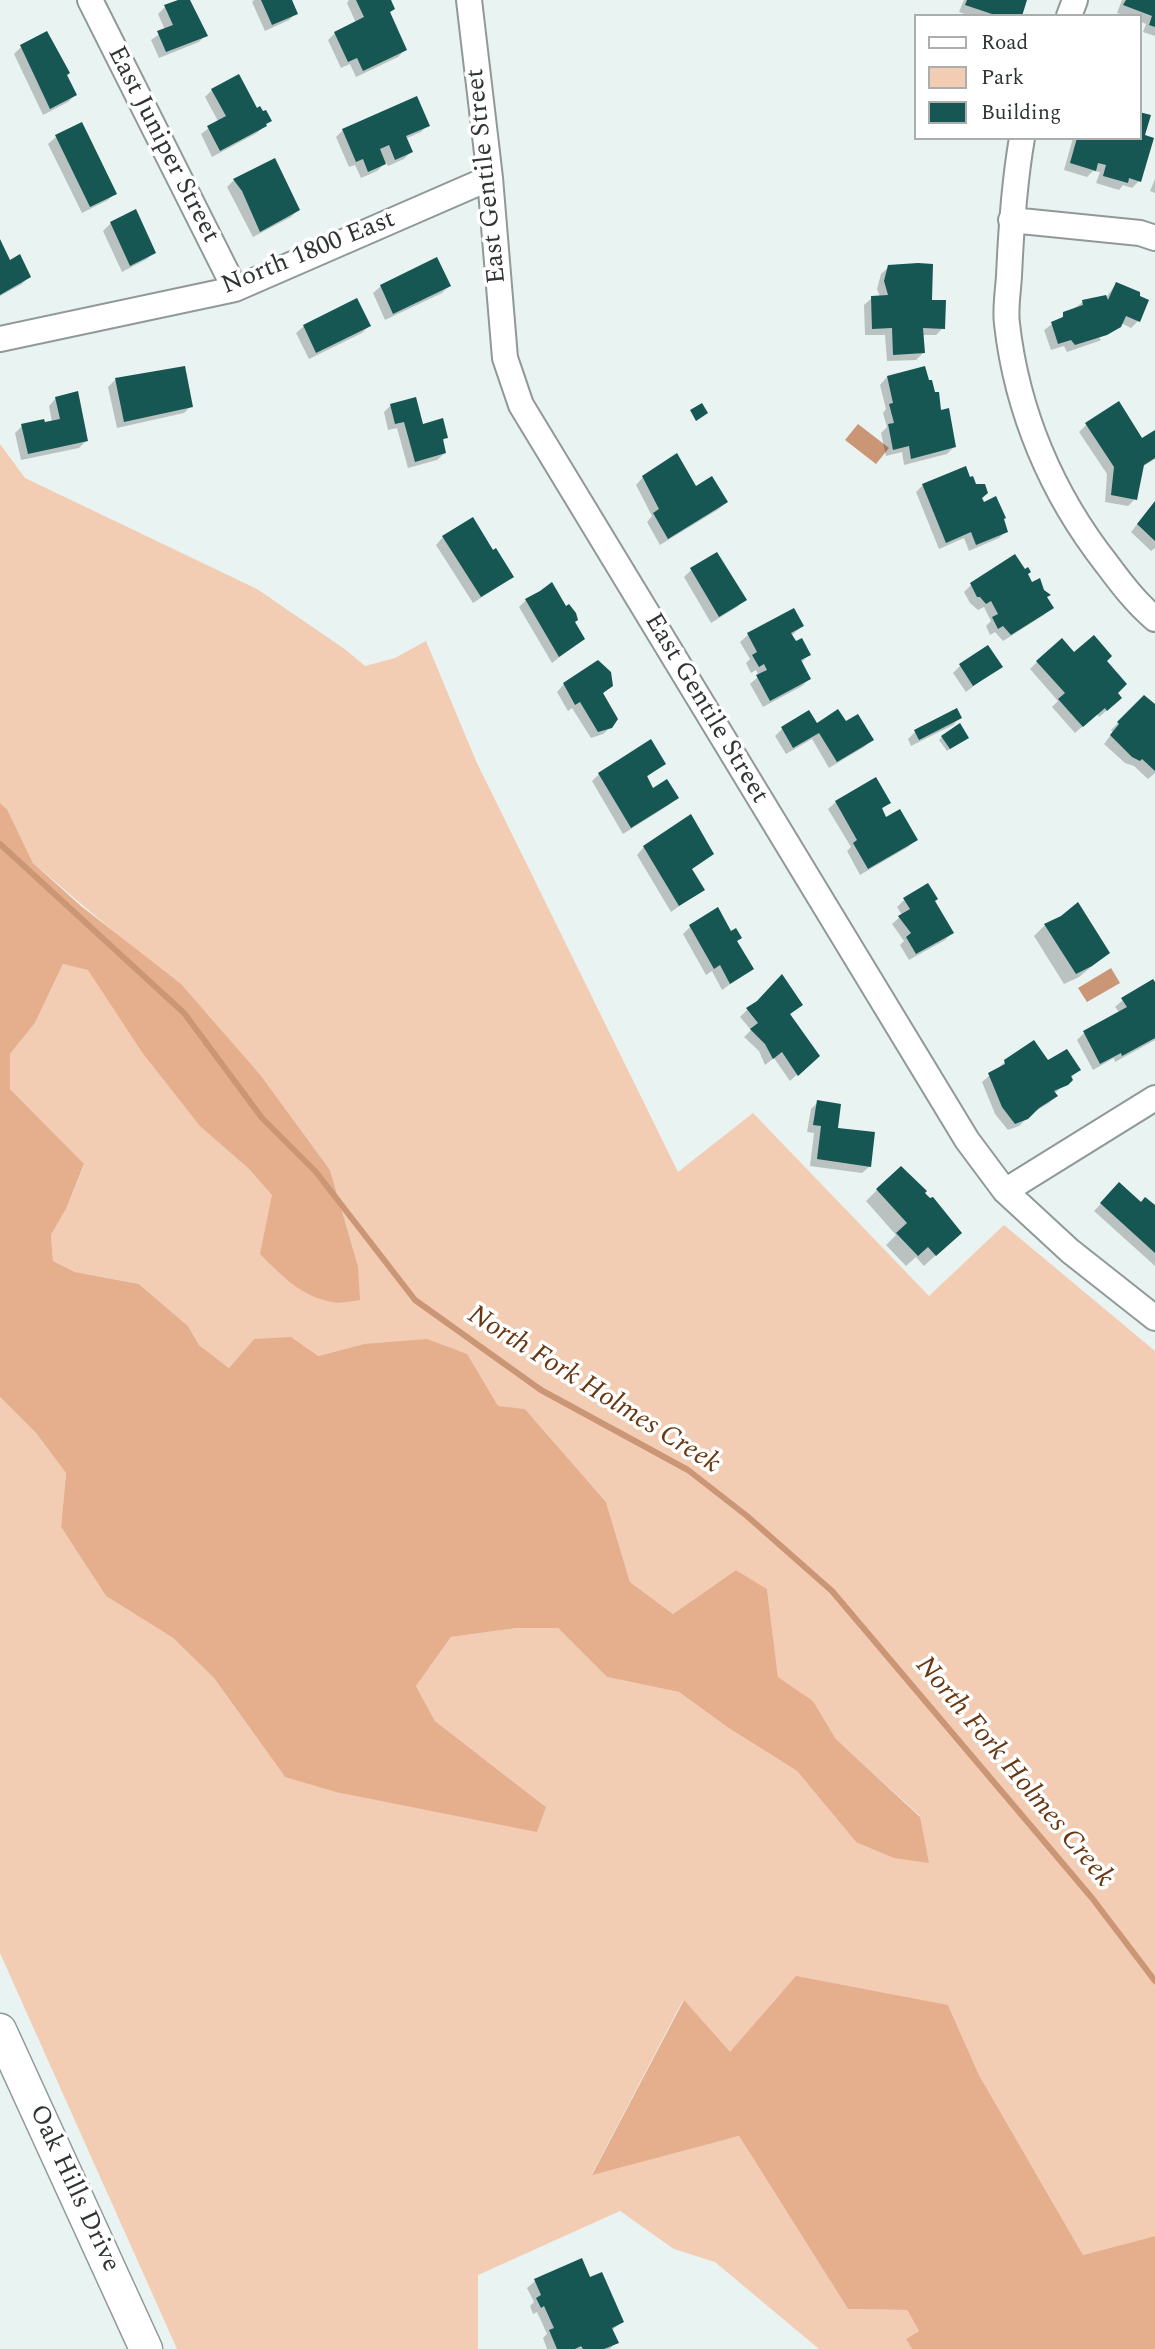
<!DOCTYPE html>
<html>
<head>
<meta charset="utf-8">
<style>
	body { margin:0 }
	#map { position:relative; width:1155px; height:2349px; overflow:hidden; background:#e9f3f2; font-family:Spectral,serif }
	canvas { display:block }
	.legend { position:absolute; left:914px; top:14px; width:228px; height:126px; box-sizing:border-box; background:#fff; border:2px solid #acaeae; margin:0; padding:9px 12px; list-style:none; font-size:21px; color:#303434 }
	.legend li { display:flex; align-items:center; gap:14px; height:35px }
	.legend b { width:35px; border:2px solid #acaeae }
</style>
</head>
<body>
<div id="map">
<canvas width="1155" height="2349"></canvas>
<ul class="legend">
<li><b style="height:9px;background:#fff"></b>Road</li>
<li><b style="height:19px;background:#f3ccb4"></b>Park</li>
<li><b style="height:19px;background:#165653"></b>Building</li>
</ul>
</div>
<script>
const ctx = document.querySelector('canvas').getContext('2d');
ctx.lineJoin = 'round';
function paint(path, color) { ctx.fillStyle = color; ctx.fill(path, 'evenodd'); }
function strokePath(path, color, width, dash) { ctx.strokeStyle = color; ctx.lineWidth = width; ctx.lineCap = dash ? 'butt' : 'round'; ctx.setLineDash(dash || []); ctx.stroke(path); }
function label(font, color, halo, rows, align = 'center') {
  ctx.font = font + ' Spectral,serif'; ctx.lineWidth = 7; ctx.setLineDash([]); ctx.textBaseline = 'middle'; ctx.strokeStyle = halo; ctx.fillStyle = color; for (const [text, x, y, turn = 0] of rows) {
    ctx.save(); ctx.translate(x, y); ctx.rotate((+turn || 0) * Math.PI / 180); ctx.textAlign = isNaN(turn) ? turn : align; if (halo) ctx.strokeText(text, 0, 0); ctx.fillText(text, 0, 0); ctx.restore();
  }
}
paint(new Path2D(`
	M0,444L25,478L257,589L346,650L365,666L395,658L426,641L476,761L678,1172L753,1113L929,1296L1004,1225L1155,1351V2236L1083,2255L979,2075L948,2005L729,2053L683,2000L592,2174L739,2136L848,2309L907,2310L919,2331L906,2339L912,2349H819L715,2262L674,2249L620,2211L478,2275V2349H177L0,1953V1397L36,1433L66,1473L61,1527L106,1596L173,1638L214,1678L285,1777L545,1806L435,1721L416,1686L451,1637L517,1628H558L607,1677L679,1692L727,1727L797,1771L856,1842L920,1816L836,1739L813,1701L778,1678L767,1589L736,1570L673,1614L630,1582L606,1502L525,1409L498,1407L466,1354L364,1344L318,1356L254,1339L229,1368L199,1345L188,1326L139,1284L75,1272L53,1261L51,1235L66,1209L84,1165L10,1089V1054L35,1023L63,964L88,969L141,1051L248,1168L273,1195L358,1266L330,1170L262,1077L126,942L33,863L7,809L0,803Z`), '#f3ccb4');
paint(new Path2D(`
	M0,803L7,809L33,863L81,906L181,984L262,1077L330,1170L358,1266L360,1300C351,1301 341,1304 332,1302C302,1297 281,1275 260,1254L272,1195L248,1168L200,1126L141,1051L88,970L63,964L35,1023L10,1054V1089L84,1164L66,1209L51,1235L53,1261L75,1272L139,1284L188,1326L199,1345L229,1368L254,1339L291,1337L318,1356L364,1344L427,1339L467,1354L498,1406L525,1409L606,1502L630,1582L673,1614L736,1570L767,1589L778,1677L813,1701L836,1739L920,1817L929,1863L894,1858L856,1842L797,1771L727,1727L679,1692L607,1677L558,1628H517L451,1637L416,1686L435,1721L546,1807L537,1832L336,1792L285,1777L214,1678L173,1638L106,1596L61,1527L66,1473L36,1433L0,1397Z
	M796,1976L948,2005L979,2075L1083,2255L1155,2236V2349H912L906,2339L919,2331L907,2310L848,2309L739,2136L592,2175L684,2000L730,2052Z`), '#e5af8d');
paint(new Path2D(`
	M858,424L889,448L876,464L845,440Z
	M1111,968L1120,983L1087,1002L1078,988Z`), '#ca9675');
paint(new Path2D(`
	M181,0H188L206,35L199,42L159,58L151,40L165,30L158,14L165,7Z
	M254,0H290L296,13L289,20L265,31L252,2Z
	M349,0H389L393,9L388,14L405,50L398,57L356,77L350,64L341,68L328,40L335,33L356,23L347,3Z
	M964,0H1026L1020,16H970L959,12Z
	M1122,0H1155V36L1143,32L1146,24L1139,21V16H1126L1117,13Z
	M21,47L65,75L75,95L68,102L43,115L14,54Z
	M212,90L256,110L270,121L257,133L212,157L201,134L218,121L205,97Z
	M81,125L115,193L108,200L82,213L48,144L56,137Z
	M428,125L421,132L405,139L411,152L404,159L388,166L386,162L377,171L361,178L355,165L349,167L336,137L343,130Z
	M1143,136L1139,181L1132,188L1123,185L1119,190L1096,183L1100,172L1093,171L1087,177L1064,170L1073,138H1139Z
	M1155,179V193L1150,191Z
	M234,180L298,210L291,217L253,237L227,187Z
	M111,223L154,252L147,259L122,272L103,231Z
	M0,243L10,262L29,276L22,284L0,296Z
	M437,260L449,286L442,293L385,320L373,293L381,286Z
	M889,267L930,302L943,328L936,335H922L923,353L916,360L887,361L885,335H865L864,305L872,298L880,297L877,289L881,274Z
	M1116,284L1138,297V321L1131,328L1121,323L1099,337L1101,340L1099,341L1067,352L1064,346L1051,350L1044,330L1083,302L1107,296Z
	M356,300L369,326L362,333L309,359L296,333L304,326Z
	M887,377L940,412L955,446L947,454L904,465L902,452L886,456L881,433L887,427L883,413L886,409L880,385Z
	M115,380L191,406L184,413L117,428L108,387Z
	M56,398L86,441L79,448L21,460L15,433L22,426L52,422L49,406Z
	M391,405L422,426L446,437L442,442L445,453L437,460L408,468L397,428L388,430L384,412Z
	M1086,425L1142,440L1155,432V459L1142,467L1135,499L1128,506L1105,502L1107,474L1079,432Z
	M643,477L696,488L726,502L719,509L660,545L647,522L652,516L636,485Z
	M923,485L980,498L1006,531L999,538L969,551L964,538L939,549L916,492Z
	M1155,502V548L1151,551L1131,532Z
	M443,537L492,553L511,576L504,583L473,603L436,545Z
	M717,554L744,600L737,607L711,623L684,577L691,570Z
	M1026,574L1031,584L1052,608L1044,615L1003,641L995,632L990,635L986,626L991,621L984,607L978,610L970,603L964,592L971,585Z
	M541,593L583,639L552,663L519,607L526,600Z
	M793,610L802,626L791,636L809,654L802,662L809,679L802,686L763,707L750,684L759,676L756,670L751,673L746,663L750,659L740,642L748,635Z
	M1074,654L1104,661L1116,693L1113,705L1099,717L1097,714L1075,733L1052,707L1058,701L1030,669L1037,662Z
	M960,666H1000L966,692L953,673Z
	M564,684L611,686L602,694L611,727L603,734L591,738L572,708L568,711L557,692Z
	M1144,697L1155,707V773L1148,779L1134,766L1125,763L1104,744L1113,732L1111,730Z
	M956,710L960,717L953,725L911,746L908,739L915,732Z
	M809,713L816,725L845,724L871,740L864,747L829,768L812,739L786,754L775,736L782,729Z
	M942,737L963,740L947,751L939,740Z
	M663,764L646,778L653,790L676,798L669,805L623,834L592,781L599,774Z
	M875,780L888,803L881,810L886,819L916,840L908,847L860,875L847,851L851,847L828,809L836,802Z
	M644,847L712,853L690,870L703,889L671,912L637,855Z
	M904,900L933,901L952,933L945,940L909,960L900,945L904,941L892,924L902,915L897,907Z
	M1062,918L1108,953L1079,977L1064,984L1034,936L1045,925Z
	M690,927L731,934L740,938L736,942L752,968L722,990L712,971L706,975L683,934Z
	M1155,984V1040L1115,1062L1114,1058L1093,1070L1077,1040L1084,1033L1120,1013L1115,1007L1123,1000Z
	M801,1004L788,1016L818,1055L790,1081L774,1058L765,1065L759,1051L744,1037L751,1030L740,1017L747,1010Z
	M1005,1062L1047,1063L1079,1070L1054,1094L1056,1096L1049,1103L1031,1114L1019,1126L1008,1130L995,1114L982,1082Z
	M818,1102L836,1129L870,1166L862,1173L810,1166L814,1133L807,1132L811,1109Z
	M1120,1184L1141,1204L1155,1207V1266L1094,1211Z
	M877,1190L923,1193L948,1244L924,1266L916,1257L906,1266L886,1245L896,1235L866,1201Z
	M581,2261L589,2279L622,2322L611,2331L616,2342L610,2349H547L543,2338L547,2334L537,2312L533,2314L530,2306L534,2302L527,2288L535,2281Z`), '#0003');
strokePath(new Path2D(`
	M0,844L184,1013L262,1118L316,1172L415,1300L541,1390L688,1470L747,1516L832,1591L1092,1898L1155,1981`), '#ca9675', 6);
paint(new Path2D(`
	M178,0H190L208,36L166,52L157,31L173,25L164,5Z
	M261,0H292L298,14L272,25Z
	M356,0H391L395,9L390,12L407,50L363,71L357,58L348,62L334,32L364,17Z
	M967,0H1027L1022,16H998L965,5Z
	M1126,0H1155V27L1149,25L1152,16L1123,5Z
	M47,31L70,73L67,75L77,95L50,109L20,45Z
	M239,74L257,108L260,106L263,111L266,110L272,121L266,124L267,126L220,151L207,126L226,116L211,89Z
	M417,96L430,126L406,136L413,152L395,160L389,145L380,149L386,164L368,172L363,159L356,162L342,129Z
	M1139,112L1151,115L1145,135L1154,138L1141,182L1129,178L1128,183L1103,176L1106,165L1098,163L1096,171L1070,163L1077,138H1139Z
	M82,122L117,194L90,207L55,135Z
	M275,158L300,210L260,232L242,191L233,179Z
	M136,209L156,253L130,266L110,222Z
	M0,239L10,260L20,254L31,277L0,295Z
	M437,257L451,286L393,314L380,285Z
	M918,263L933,264L932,300H946L945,329L923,328L925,353L893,355L892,328L872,329L871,296L888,295L884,281L888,265Z
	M1116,282L1140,292V296L1149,300L1140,322L1126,316L1121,327L1107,335L1075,345L1071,340L1058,344L1051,322L1063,317V312L1083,305L1082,300L1106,295L1108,300Z
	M357,298L371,326L316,353L303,325Z
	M185,366L193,407L124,422L115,378Z
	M925,366L929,380H932L935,392H939L941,410L949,408L956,447L911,459L909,446L893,450L888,424L894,423L889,404L893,403L887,376Z
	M78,391L88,441L28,454L21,424L44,419L45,422L60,419L55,397Z
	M416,397L423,424L443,418L448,438L443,439L446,453L415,462L404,422L395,424L390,404Z
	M1119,401L1142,438L1155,430V458L1144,465L1137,500L1111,495L1114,467L1085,423Z
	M702,403L708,413L696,421L690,410Z
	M677,453L696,486L712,476L728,502L668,539L653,513L659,509L642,476Z
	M966,466L970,477L973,476L976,484H985L988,493L982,498L984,502L996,496L1006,518L1004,519L1008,532L976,545L971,532L946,543L922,484Z
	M1155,501V541L1137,524Z
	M473,517L493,550L496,548L514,577L481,597L442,536Z
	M717,552L747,600L719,617L690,568Z
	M1015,554L1025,569L1028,567L1031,572L1028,574L1032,582L1040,578L1044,590L1051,595L1047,597L1054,608L1011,635L1003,626L998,629L992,617L998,614L991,601L986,604L980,597H977L970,583Z
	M552,582L566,606L569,604L576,613L578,620L575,622L585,639L559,657L525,599L540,591Z
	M794,608L804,626L791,633L796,641L802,638L811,655L801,660L811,679L770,701L756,675L767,670L764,664L759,667L752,655L757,652L747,633Z
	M1094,635L1112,656L1107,661L1127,684L1118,693L1122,698L1107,711L1105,708L1083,727L1058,699L1065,693L1036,661L1062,638L1074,652Z
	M988,645L1003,667L973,686L959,664Z
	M598,660L611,672L613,686L603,693L618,719L612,728L598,732L580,702L575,705L563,683Z
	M1144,695L1155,704V771L1142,759L1140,761L1132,757L1110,735L1119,724L1117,722Z
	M957,708L962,718L919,740L914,730Z
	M838,709L846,721L858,714L874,740L837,762L819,733L793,748L781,727L809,710L817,723Z
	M960,723L969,738L950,749L941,736Z
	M651,739L666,764L647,776L653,788L667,779L679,798L631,828L598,773Z
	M876,777L891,803L882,808L886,817L900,809L918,840L868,869L853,843L857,840L835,801Z
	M691,814L714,854L692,869L705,890L679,906L643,846Z
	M928,883L938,899L935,901L954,933L916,954L906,937L911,933L898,916L910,909L903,898Z
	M1078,902L1110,953L1092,966L1076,974L1044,924L1061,916Z
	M718,907L731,931L736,928L742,938L737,941L754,969L730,984L720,965L714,969L689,925Z
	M782,974L803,1005L790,1014L820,1056L798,1076L782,1052L773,1059L765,1044L750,1029L758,1023L746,1008L757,1001Z
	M1153,979L1155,982V1038L1122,1056L1121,1053L1100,1064L1083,1031L1127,1007L1121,998Z
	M1034,1040L1048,1060L1067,1049L1081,1070L1071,1076L1073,1080L1068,1085L1054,1091L1058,1096L1039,1108L1028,1119L1015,1124L1002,1107L988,1073L1005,1064L1004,1060Z
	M817,1100L841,1104L838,1128L875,1132L871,1167L817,1159L821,1126L813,1125Z
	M901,1166L927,1191L925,1193L930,1198L933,1197L962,1233L936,1256L928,1247L918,1256L896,1233L907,1223L876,1189Z
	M1119,1182L1141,1202L1145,1197L1155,1205V1253L1100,1203Z
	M582,2258L590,2277L602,2272L624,2322L612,2328L619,2343L604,2349H583L581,2346L575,2349H557L549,2330L554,2328L544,2306L541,2308L536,2298L541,2295L534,2279Z`), '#165653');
const minor = new Path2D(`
	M90,0L235,289
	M469,0L490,178L505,358L521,405L967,1140L1005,1191L1070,1251L1155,1318
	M1069,16L1075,0
	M1022,138C1014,184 1011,230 1009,276C1008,292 1005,309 1007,324C1017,412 1052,494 1106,563C1121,583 1135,602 1155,619
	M1011,220L1140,233L1155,238
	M0,339L235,289L490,178
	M1005,1191L1155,1098`);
const major = new Path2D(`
	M0,2030L146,2349`);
strokePath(minor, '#909998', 28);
strokePath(major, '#909998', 35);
strokePath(minor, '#fff', 24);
strokePath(major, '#fff', 32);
label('26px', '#303434', '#fff', [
	["East Juniper Street",162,145,63],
	["East Gentile Street",488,176,-96],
	["North 1800 East",309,254,-22],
	["East Gentile Street",705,709,59],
	["Oak Hills Drive",73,2189,65]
]);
label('italic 28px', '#693711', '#fff', [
	["North Fork Holmes Creek",593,1391,32],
	["North Fork Holmes Creek",1013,1773,50]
]);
</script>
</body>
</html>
